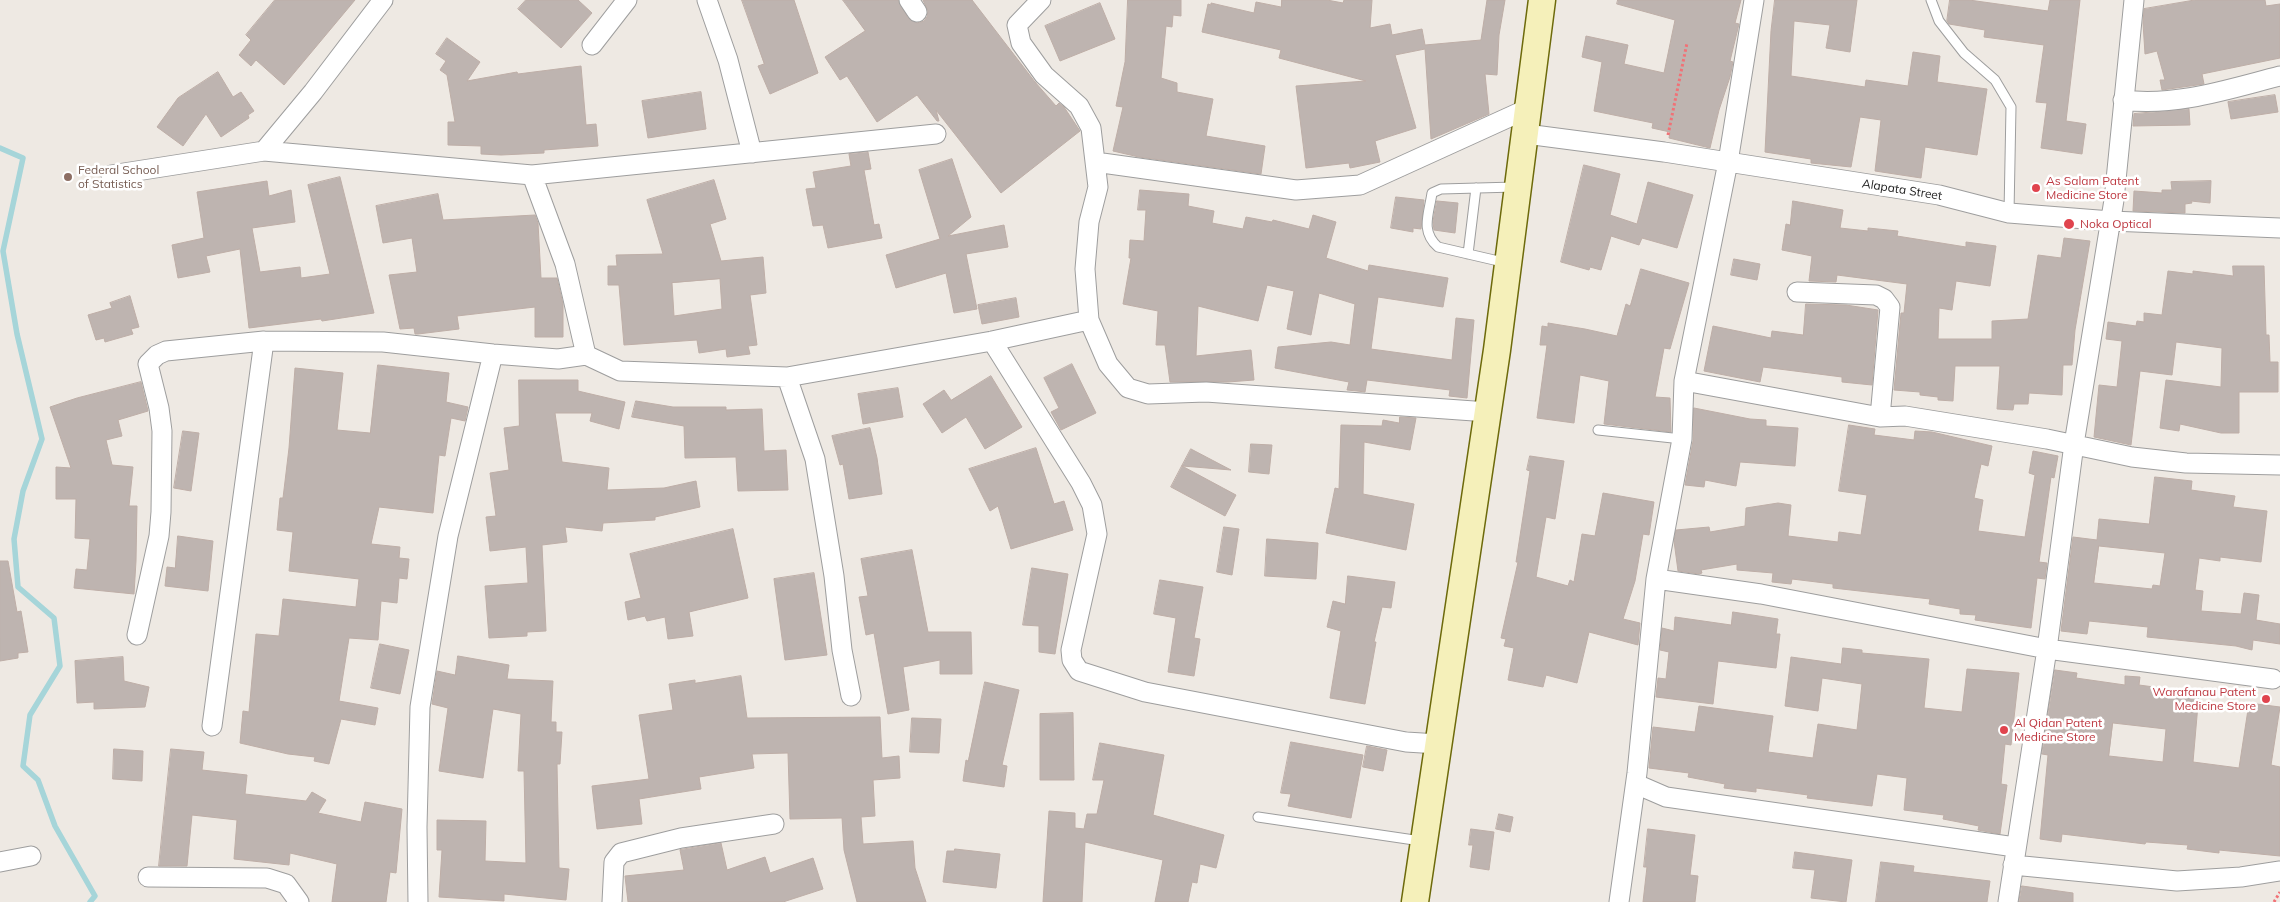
<!DOCTYPE html>
<html>
<head>
<meta charset="utf-8">
<style>
	body { margin:0 }
	canvas { display:block; background:#eee9e3 }
</style>
</head>
<body>
<canvas width="2280" height="902"></canvas>
<script>
const ctx = document.querySelector('canvas').getContext('2d');
ctx.lineJoin = 'round';
function strokePath(path, color, width, dash) { ctx.strokeStyle = color; ctx.lineWidth = width; ctx.lineCap = dash ? 'butt' : 'round'; ctx.setLineDash(dash || []); ctx.stroke(path); }
function paint(path, color) { ctx.fillStyle = color; ctx.fill(path, 'evenodd'); }
function label(font, color, halo, rows, align = 'center') {
  ctx.font = font + ' Mulish,sans-serif'; ctx.lineWidth = 5; ctx.setLineDash([]); ctx.textBaseline = 'middle'; ctx.strokeStyle = halo; ctx.fillStyle = color; for (const [text, x, y, turn = 0] of rows) {
    ctx.save(); ctx.translate(x, y); ctx.rotate((+turn || 0) * Math.PI / 180); ctx.textAlign = isNaN(turn) ? turn : align; if (halo) ctx.strokeText(text, 0, 0); ctx.fillText(text, 0, 0); ctx.restore();
  }
}
strokePath(new Path2D(`
	M0,148L23,158L3,251L17,334L42,439L23,491L14,539L18,587L54,618L60,666L30,715L23,766L38,780L55,826L95,896L90,902`), '#a6d5d9', 5.5);
const building = new Path2D(`
	M275,0H355L284,85L256,60L251,66L239,55L251,40L246,35Z
	M526,0H578L592,13L561,48L518,9Z
	M742,0H794L818,73L770,94L758,66L764,64Z
	M843,0H898L908,18L917,23L924,21L927,17L928,11L923,0H972L1035,82L1056,106L1059,103L1064,107L1080,131L1001,193L936,110L939,121H937L917,95L877,122L847,76L840,80L825,57L865,31Z
	M1128,0H1181V16L1173,15L1172,27L1166,26L1161,78L1177,83V92L1213,99L1206,136L1265,146L1261,174L1139,157L1113,151L1123,107L1116,106L1125,62Z
	M1282,0H1327L1343,3L1344,0H1372L1370,28L1390,24L1392,35L1422,29L1425,45L1481,40L1487,0H1505L1499,35L1497,75L1485,74L1489,114L1431,139L1425,49L1395,55L1416,128L1375,141L1380,162L1350,168L1349,163L1306,168L1296,86L1366,81L1279,58L1281,50L1202,32L1208,4L1211,5V3L1254,13L1256,2L1281,7Z
	M1618,0H1741L1735,23L1739,24L1730,61L1733,62L1730,77L1719,110L1710,148L1669,138L1670,132L1652,128L1653,123L1594,111L1602,62L1582,57L1586,36L1628,45L1624,64L1664,73L1675,20L1617,4Z
	M1775,0H1857L1850,52L1826,48L1830,25L1794,21L1791,76L1865,87L1866,80L1908,86L1913,52L1940,56L1937,82L1987,89L1977,155L1925,147L1921,178L1875,171L1881,120L1860,117L1851,167L1811,163V159L1765,152L1771,31Z
	M1950,0H1969L2048,11L2050,0H2080L2066,121L2086,124L2082,154L2041,148L2047,103L2036,102L2044,45L1984,37L1985,30L1949,24L1947,21Z
	M2195,0H2265L2266,6L2280,4V58L2202,74L2204,84L2162,90L2160,80H2165L2157,51L2145,54L2143,23L2144,9Z
	M1100,3L1115,39L1060,61L1045,26Z
	M447,38L480,62L467,81L517,72L518,74L581,66L586,125L596,124L598,146L544,150V153L501,155L481,154V146L448,145V122H455L447,75L440,70L446,61L436,54Z
	M218,72L233,97L241,92L254,111L248,115L249,118L221,137L206,114L183,146L157,127L178,98Z
	M701,92L706,129L648,138L642,101Z
	M2275,95L2278,112L2231,119L2228,102Z
	M2189,109L2190,125L2133,126L2134,114Z
	M868,152L871,169L864,170L874,225L879,224L882,238L828,248L823,225L813,226L806,189L816,188L813,172L851,166L849,154Z
	M952,159L971,217L948,236L1004,225L1008,247L966,254L977,309L954,313L946,273L896,288L886,255L940,239L919,170Z
	M1584,165L1620,174L1610,215L1637,224L1648,182L1693,195L1677,248L1642,238L1639,245L1611,236L1601,270L1590,267L1589,270L1561,262Z
	M340,177L374,313L322,321L321,319L249,328L240,249L206,256L210,272L178,278L172,245L204,238L197,192L267,181L269,196L291,190L295,222L252,228L260,272L300,267L301,278L330,274L308,185Z
	M714,180L726,219L710,224L721,261L763,257L766,293L750,295L757,345L748,346L750,354L727,357L726,349L699,353L697,340L624,345L619,285H608V266H617L616,255L663,254L647,200ZM720,279L722,309L674,316L672,283Z
	M2211,181L2210,203L2191,201L2192,203L2185,204V213L2133,211L2134,191L2162,193V190H2172L2171,182Z
	M1140,190L1189,194L1188,206L1214,211L1212,223L1243,229L1246,217L1272,222L1273,220L1309,229L1313,215L1336,222L1326,258L1368,271L1369,265L1448,278L1443,307L1378,297L1371,349L1452,360L1456,318L1474,320L1467,398L1449,396L1450,390L1367,380L1365,392L1357,391L1347,390L1349,382L1275,368L1278,347L1331,342L1350,345L1355,304L1319,293L1311,335L1287,329L1294,291L1267,285L1258,321L1198,306L1196,356L1251,350L1254,380L1228,382H1170L1165,345H1156L1158,311L1123,304L1131,258H1129L1130,240L1144,241L1146,210H1138Z
	M438,194L443,220L535,215L538,223L541,278H557L563,304V337H535V307L457,316L459,329L418,334H415L414,328L400,329L389,275L417,272L412,238L383,243L376,206Z
	M1396,197L1424,200L1421,229L1413,228V232L1391,228Z
	M1437,201L1458,203L1455,233L1434,230L1433,222Z
	M1793,201L1843,210L1840,228L1868,231V228L1898,231L1897,236L1966,247V242L1996,246L1990,286L1956,281L1952,310L1939,308L1938,339H1992V321L2028,319L2038,255L2061,258L2064,238L2090,241L2075,330L2072,365H2063L2062,395L2029,393L2028,404H2014L2013,410L1997,409L2000,366H1955L1953,401L1938,400V397L1920,395V392L1894,390L1901,313H1904L1907,284L1837,275L1836,282L1809,281L1812,256L1782,250L1786,224L1790,225Z
	M1734,259L1760,264L1757,280L1731,275Z
	M2233,266H2264L2266,335H2269L2270,362H2278V392H2239V433H2221L2180,424L2179,431L2160,428L2166,380L2221,387L2222,348L2176,342L2172,375L2140,371L2131,445L2094,437L2099,385L2117,387L2122,341L2106,339L2108,322L2136,326L2137,321L2144,322V313L2162,315L2168,271L2193,274V271L2233,276Z
	M1641,269L1689,283L1670,349L1664,348L1655,397L1670,398L1671,432L1604,424L1609,381L1580,375L1574,423L1537,418L1547,345H1540L1542,326L1548,327V323L1585,329L1617,336L1626,304L1630,306Z
	M130,296L139,327L131,329L133,334L105,342L104,338L96,340L88,315L112,308L110,303Z
	M1016,298L1019,317L982,324L978,305Z
	M1806,304L1846,305L1878,310L1872,385L1842,382V377L1763,367L1760,382L1704,371L1713,326L1771,338L1772,331L1803,335Z
	M1072,364L1096,413L1061,430L1051,412L1059,408L1044,378Z
	M378,365L449,373L446,402L468,407L465,421L451,418L445,456L439,455L433,513L379,507L371,544L400,547L399,558L409,559L407,579L399,578L397,603L381,601L378,640L349,638L339,701L378,708L375,725L341,719L329,764L314,761L315,757L288,754L240,743L243,711L249,712L256,634L279,636L283,599L356,607L359,579L289,571L293,532L277,530L280,498H283L289,448L295,368L343,373L337,430L370,433Z
	M991,376L1022,427L985,449L966,417L942,433L923,404L944,390L951,400Z
	M519,380H578V391L625,402L619,429L590,421L592,413H555L562,462L609,468L607,490L664,488L696,481L700,507L655,517V520L603,523L602,531L565,527L567,542L542,545L546,631L527,632V636L489,638L485,586L528,583L526,547L490,551L486,517L496,516L490,473L509,470L504,428L519,426Z
	M141,382L148,411L118,420L122,436L106,440L112,465L133,467L129,506H137L136,561L134,594L74,588L76,569L87,570L90,539L75,538L76,499H56V467L71,468L50,407L77,398Z
	M898,388L903,417L863,424L858,394Z
	M636,401L673,407H726V410L762,409L764,451L786,450L788,490L738,491L736,457L685,458L684,426L632,417Z
	M1694,408L1750,419L1766,420V426L1798,428L1795,466L1740,462L1736,486L1705,480L1704,487L1685,485L1693,441Z
	M1400,417L1416,418L1410,450L1364,442L1363,494L1414,504L1406,550L1326,533L1335,488L1339,489L1341,425L1382,426L1383,420L1399,423Z
	M1849,425L1875,429L1874,435L1914,440L1915,431L1932,432L1992,446L1988,466L1981,464L1974,498L1983,500L1978,531L2025,537L2035,475L2029,473L2033,451L2058,456L2054,478L2051,477L2039,562L2047,563L2045,579L2037,578L2031,628L1975,620L1976,615L1960,614V609L1929,604L1930,599L1833,588V584L1792,579L1791,584L1772,582L1773,573L1737,570V564L1701,570L1702,573L1699,574L1678,571L1674,541L1676,530L1709,527L1710,532L1745,526L1746,508L1778,503L1791,505L1788,536L1838,542L1839,532L1861,535L1867,495L1839,491Z
	M870,428L877,458L882,494L849,499L843,464L840,465L832,436Z
	M183,431L199,433L191,491L174,488Z
	M1251,444L1272,445L1269,474L1249,472Z
	M1036,448L1054,504L1064,501L1073,530L1011,549L998,506L990,511L969,469Z
	M1191,449L1231,470L1182,466Z
	M1530,456L1564,461L1555,519L1546,517L1536,577L1568,586L1570,580L1574,582L1582,534L1595,536L1603,493L1654,502L1649,535L1643,534L1635,581L1623,619L1640,623L1638,645L1589,632L1577,683L1546,675L1543,687L1508,680L1514,648L1504,646L1506,639L1501,638L1518,562H1516L1530,471L1527,470Z
	M1182,466L1236,495L1225,516L1171,487Z
	M2155,477L2192,481L2191,490L2235,496L2233,507L2267,511L2261,562L2220,557V561L2199,558L2195,590L2203,591L2201,611L2241,614L2244,593L2259,595L2256,620L2280,624V644L2253,640L2252,650L2236,646L2147,637L2148,627L2089,621L2087,634L2061,631L2073,537L2097,540L2099,519L2149,524ZM2099,546L2165,553L2160,586L2153,585L2152,589L2094,583Z
	M1224,527L1239,529L1232,575L1217,572Z
	M733,529L748,598L689,612L693,636L668,639L665,617L647,621L645,616L628,620L625,602L641,598L630,554Z
	M178,536L213,541L208,591L165,586L167,567L175,568Z
	M1267,539L1318,543L1316,579L1265,576Z
	M912,550L928,632H971L972,674H940V660L903,667L909,710L888,714L874,633L866,635L859,597L868,596L861,559Z
	M0,561H8L17,612L21,611L28,652L18,653V658L0,661Z
	M1032,568L1068,574L1055,654L1039,652V626L1023,625Z
	M814,573L827,655L785,660L774,579Z
	M1348,576L1395,582L1391,608L1382,607L1374,642H1376L1365,704L1330,698L1341,631L1327,627L1333,601L1345,604Z
	M1160,580L1203,587L1194,638L1200,639L1194,676L1168,672L1176,618L1154,614Z
	M1733,612L1778,619L1776,634H1780L1776,668L1718,661L1713,704L1656,697L1658,678L1666,679L1669,652L1660,650L1662,628L1674,631L1675,617L1731,625Z
	M380,644L409,650L400,694L371,688Z
	M1843,648L1862,650V653L1929,659L1924,708L1962,712L1967,669L2019,673L2011,745L2005,744L2001,784L2007,785L2000,834L1978,830L1979,826L1943,819L1944,815L1904,810L1907,778L1877,774L1872,806L1807,798L1808,795L1756,788V792L1724,788L1725,784L1688,777L1689,773L1649,768L1653,727L1695,732L1699,706L1773,716L1768,752L1813,758L1818,724L1857,730L1862,684L1822,678L1818,711L1785,706L1791,657L1841,664Z
	M458,656L509,665L507,679L553,681L551,722H556V732H562L560,764H557L559,868L569,869L566,900L504,894V901L439,897L442,850H437V820L486,821L485,861L526,863L524,771H518L521,714L493,709L483,778L439,771L448,708L432,704L437,671L455,675Z
	M123,657L124,681L149,687L145,707L94,709V702L77,703L75,661Z
	M2055,670L2077,673L2076,678L2125,685V676L2140,677L2139,685L2199,693L2193,762L2239,768L2249,703L2280,707L2271,765L2280,767V856L2219,850V853L2187,849L2188,845L2146,842L2145,844L2062,834L2061,842L2040,839L2048,755L2042,754ZM2113,723L2166,729L2163,762L2109,756Z
	M741,676L747,718L880,717L882,758L899,756L900,778L873,780L875,816L861,817L863,844L913,841L915,868L926,902H857L844,850L842,818L790,819L788,753L752,754L754,768L699,777L701,789L639,799L642,824L597,829L592,786L649,779L639,715L673,710L669,684L695,680V683Z
	M985,682L1019,690L1002,765L1007,766L1004,787L963,781L966,760L968,761Z
	M1073,713L1074,780H1040V714Z
	M912,718L941,719L939,753L910,752Z
	M1291,742L1363,755L1351,818L1288,806L1291,794L1281,793Z
	M1100,743L1164,755L1153,815L1224,835L1216,868L1200,864L1197,883L1192,882L1188,902H1155L1163,860L1085,842L1082,902H1043L1049,811L1075,813V828L1084,829L1087,814H1097L1104,780H1093Z
	M1367,746L1387,750L1383,771L1363,767Z
	M114,749L143,751L142,781L113,779Z
	M171,749L204,752L202,770L247,775L245,794L306,801L312,792L326,800L318,813L361,822L365,802L402,809L396,873L390,872L386,902H332L337,864L290,853L289,865L234,859L237,820L192,815L187,866H159Z
	M1499,814L1513,817L1510,832L1496,829Z
	M1471,829L1494,832L1489,870L1470,867L1473,845H1469Z
	M1648,829L1695,835L1690,875L1698,876L1695,902H1643L1647,867H1644Z
	M721,843L727,870L765,857L770,873L813,858L823,889L783,902H628L625,876L684,870L680,850Z
	M955,849L1000,854L996,888L943,882L947,851H954Z
	M1795,852L1852,860L1846,902L1811,898L1815,870L1793,868Z
	M1881,862L1914,866L1913,872L1990,881L1987,902H1876Z
	M2022,886L2073,893V902H2019Z`);
paint(building, '#beb4b0');
strokePath(building, '#beaea7', 1);
const lane = new Path2D(`
	M1931,0L1939,21L1964,53L1995,80L2011,107L2009,213
	M1468,254L1476,188
	M1507,263L1438,247C1420,231 1429,214 1432,193L1441,189L1515,187
	M1598,430L1682,439
	M1258,817L1421,841`);
const street = new Path2D(`
	M707,0L728,60L752,153
	M909,0L917,12
	M1041,0L1017,25L1021,43L1044,75L1079,106L1091,128L1098,187L1089,222L1085,269L1089,320L1108,364L1128,388L1148,394L1206,392L1488,412
	M592,45L627,0
	M2123,100C2176,107 2229,89 2280,76
	M1526,134L1664,152L1939,195L2009,213L2111,221L2280,228
	M264,151L313,92L383,0
	M1095,162L1296,190L1360,185L1527,109
	M111,175L264,151L532,175L936,134
	M532,175L565,264L586,355
	M1797,292L1876,295L1884,299L1890,307L1880,417
	M992,341L1081,483L1092,505L1097,534L1071,650L1072,660L1079,671L1145,692L1406,742L1438,744
	M787,377L815,459L834,576L842,650L851,696
	M1684,381L1880,417L1905,416L2047,439L2132,457L2186,463L2280,465
	M1656,579L1761,594L2047,649L2273,679
	M137,635L159,536L161,512L162,431L159,408L148,364L157,355L166,351L264,341
	M212,726L264,341L383,342L493,354L558,359L586,355L620,371L787,377L992,341L1089,320
	M1636,784L1666,797L2015,847
	M0,862L31,856
	M2013,865L2177,881L2241,877L2280,871
	M148,877L267,878L286,884L299,902
	M418,902L417,827L420,707L448,536L493,354
	M612,902L614,862L621,853L681,838L774,824
	M1619,902L1637,773L1656,579L1682,439L1684,381L1728,162L1754,0
	M2008,902L2047,649L2074,444L2114,200L2134,0`);
const secondary = new Path2D(`
	M1415,902L1497,350L1542,0`);
strokePath(lane, '#9e9e9e', 11);
strokePath(street, '#9e9e9e', 21);
strokePath(secondary, '#6d6a0b', 29);
strokePath(new Path2D(`
	M1668,135L1687,43
	M2274,902L2280,892`), '#f17176', 3, [2.5, 2.5]);
strokePath(lane, '#fff', 9);
strokePath(street, '#fff', 19);
strokePath(secondary, '#f5f0ba', 26);
for (const [x, y, r, color] of [
	[68,177,5,"#8d6e63"],
	[2036,188,5,"#e0444e"],
	[2069,224,6,"#e0444e"],
	[2266,699,5,"#e0444e"],
	[2004,730,5,"#e0444e"]
]) { const dot = new Path2D(); dot.arc(x, y, r, 0, 2 * Math.PI); ctx.fillStyle = color; ctx.fill(dot); strokePath(dot, '#fff', 2); }
label('12px', '#785e54', '#fff', [
	["Federal School",78,170],
	["of Statistics",78,184]
], 'left');
label('12px', '#be3a42', '#fff', [
	["As Salam Patent",2046,181],
	["Medicine Store",2046,195],
	["Noka Optical",2080,224],
	["Warafanau Patent",2256,692,"right"],
	["Medicine Store",2256,706,"right"],
	["Al Qidan Patent",2014,723],
	["Medicine Store",2014,737]
], 'left');
label('12px', '#1d1d1d', '#fff', [
	["Alapata Street",1902,190,9]
]);
</script>
</body>
</html>
